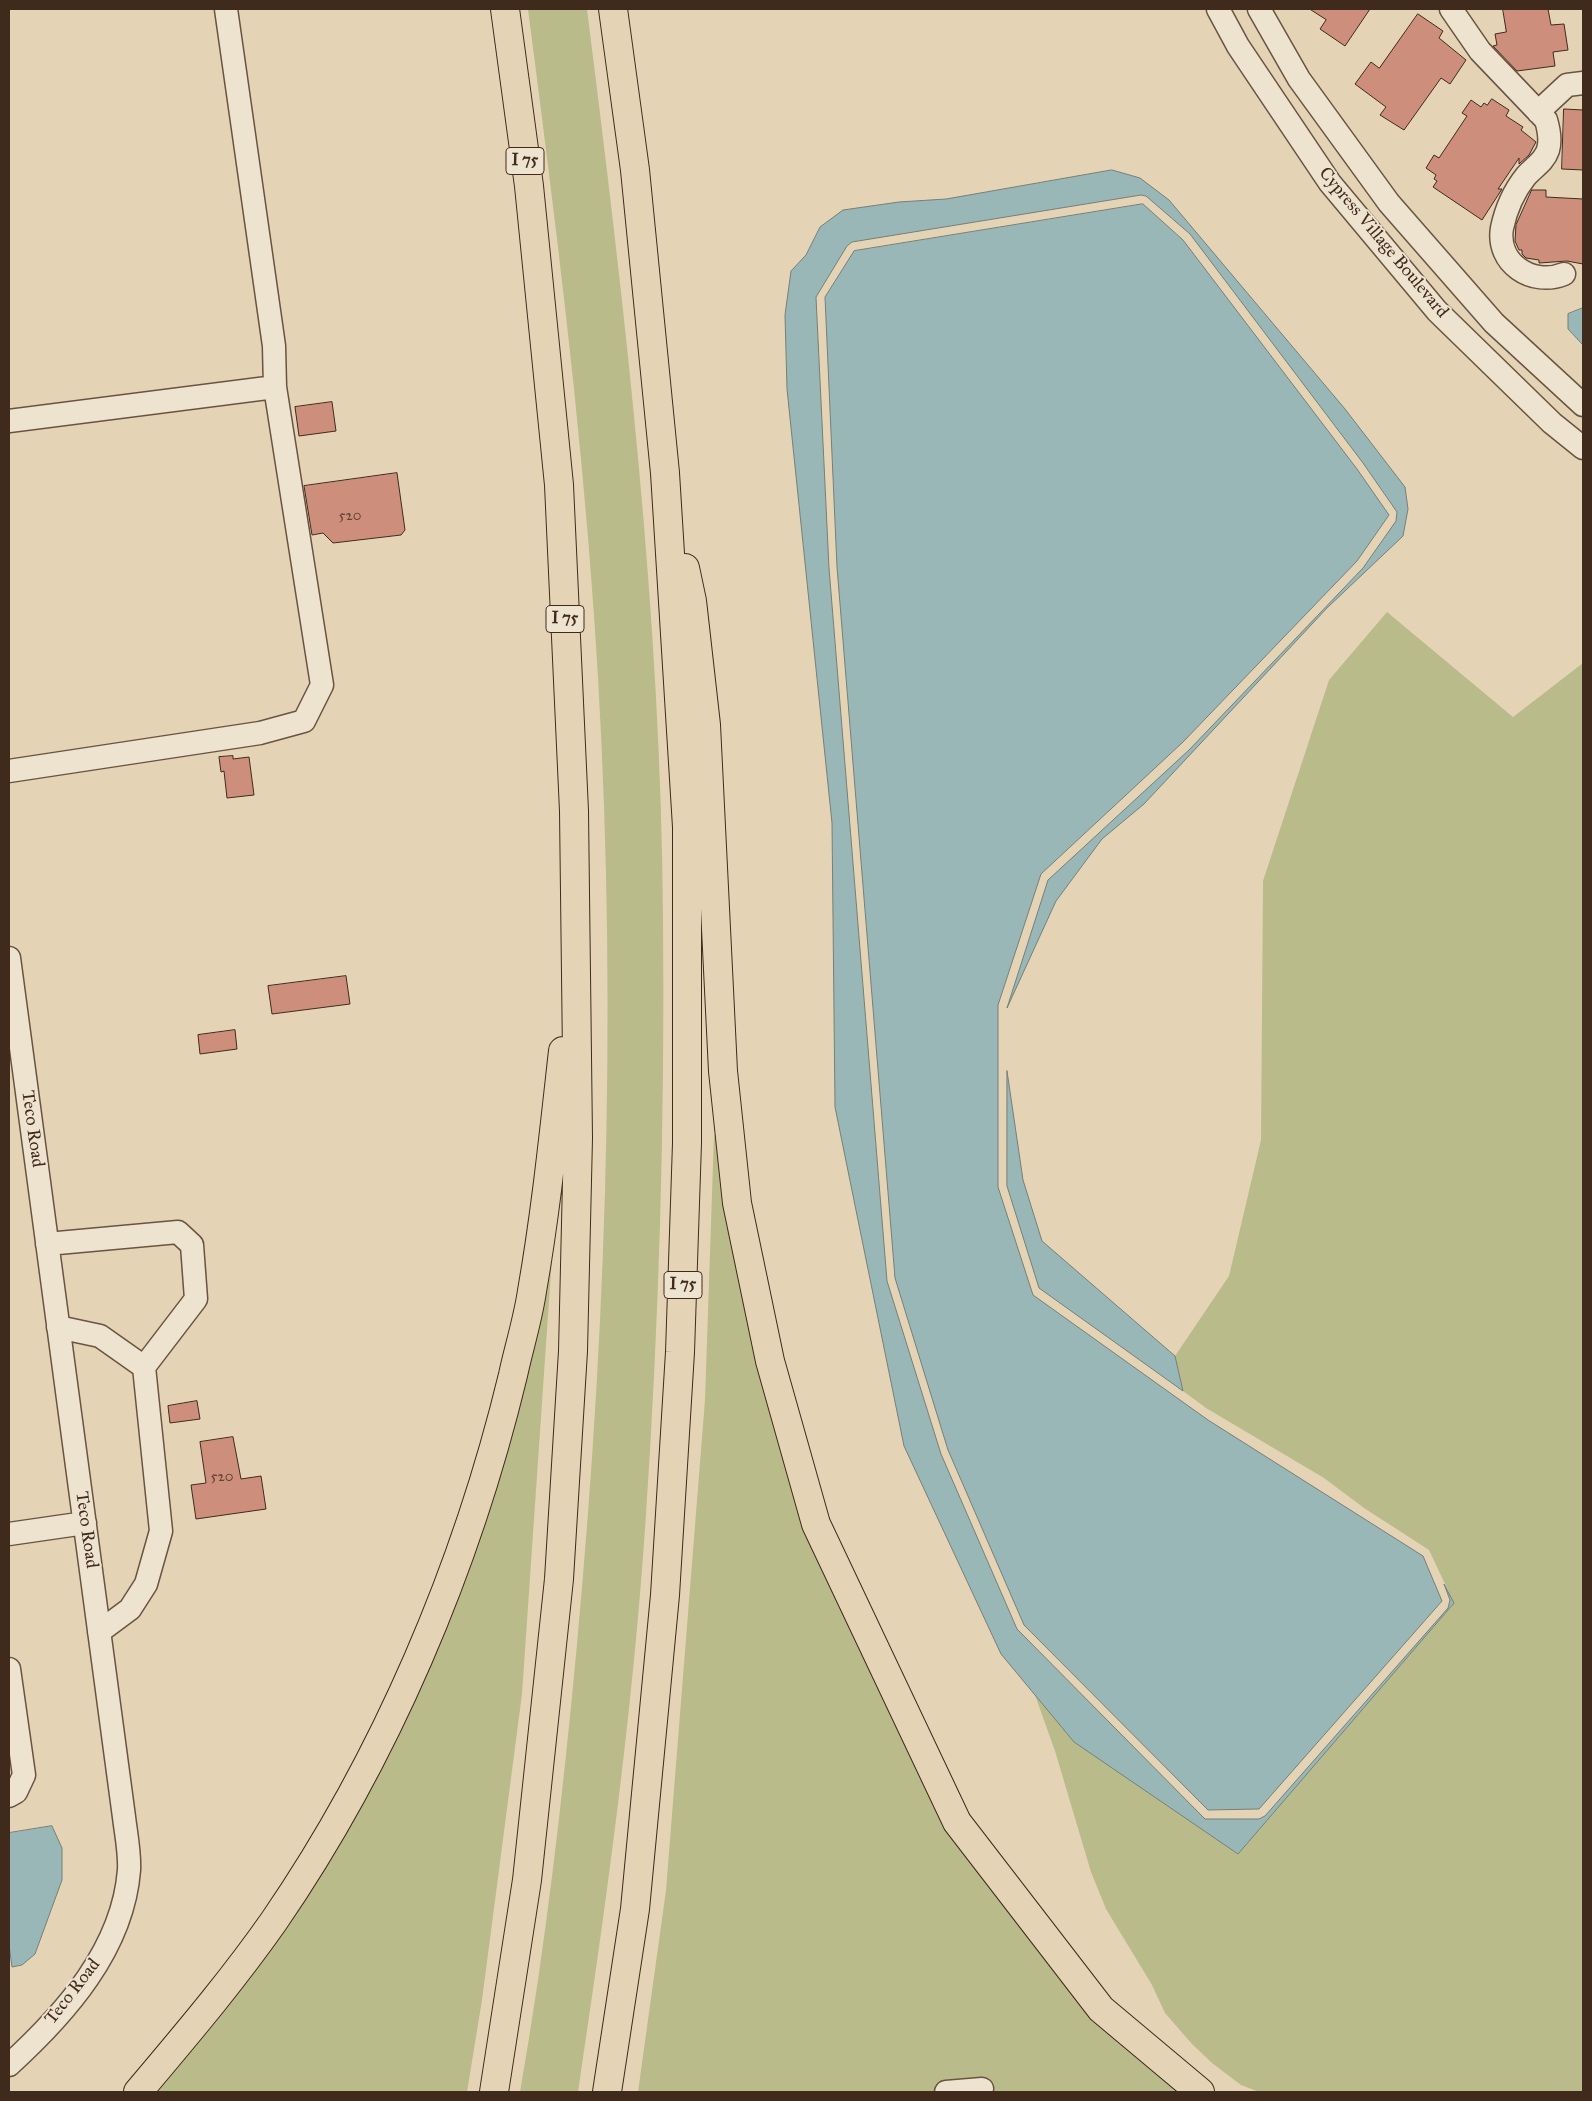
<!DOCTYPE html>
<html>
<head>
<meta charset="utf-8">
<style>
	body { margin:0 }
	#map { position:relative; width:1592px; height:2101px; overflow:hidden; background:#e4d4b5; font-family:"IM FELL Great Primer",serif }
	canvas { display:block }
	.frame { position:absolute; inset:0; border:10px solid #402a1c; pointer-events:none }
</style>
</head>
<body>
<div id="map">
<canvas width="1592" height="2101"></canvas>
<div class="frame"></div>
</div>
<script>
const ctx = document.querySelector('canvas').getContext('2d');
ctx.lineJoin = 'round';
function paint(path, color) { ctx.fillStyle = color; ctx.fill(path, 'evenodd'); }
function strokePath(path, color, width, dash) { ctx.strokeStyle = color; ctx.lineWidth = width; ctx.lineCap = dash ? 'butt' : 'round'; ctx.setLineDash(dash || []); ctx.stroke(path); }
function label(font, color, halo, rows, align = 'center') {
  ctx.font = font + ' "IM FELL Great Primer",serif'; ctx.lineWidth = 4; ctx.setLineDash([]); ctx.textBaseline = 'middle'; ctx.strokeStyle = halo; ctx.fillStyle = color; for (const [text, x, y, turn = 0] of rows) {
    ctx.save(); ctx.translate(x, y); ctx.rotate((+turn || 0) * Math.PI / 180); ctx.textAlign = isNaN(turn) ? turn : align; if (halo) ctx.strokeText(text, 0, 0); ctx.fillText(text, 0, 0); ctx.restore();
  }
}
paint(new Path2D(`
	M528,9H587C625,311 661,614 663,919C665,1122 659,1326 645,1529C632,1718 606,1905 578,2092H520C546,1944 563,1794 577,1644C609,1302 618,957 594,615C580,412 554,210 528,9Z
	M1387,612L1513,717L1583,663V2092H1259L1241,2085L1212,2063L1192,2044L1165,2013L1152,1985L1106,1909L1091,1872L1055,1751L1035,1695L1074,1742L1238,1854L1454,1603L1429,1550L1364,1508L1324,1478L1206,1408L1183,1391L1175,1356L1229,1276L1261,1140L1263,881L1329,680Z
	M714,1135L721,1137L738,1263L892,1715L1130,2047L1178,2092H638L666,1890L705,1400Z
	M546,1256L552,1257L522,1694L482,2000L467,2092H148L387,1741Z`), '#b9bb8a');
const water = new Path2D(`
	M1112,170L1140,178L1169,200L1345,409L1405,487L1408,509L1403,536L1327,608L1144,804L1102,839L1056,901L1007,1008L1048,880L1189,750L1363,568L1396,521L1397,512L1363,463L1190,234L1146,196L1141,195L852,242L847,246L816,297L829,568L887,1281L941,1454L1017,1629L1205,1819H1259L1265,1816L1448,1608L1450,1600L1444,1584L1454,1603L1238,1854L1074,1742L1001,1654L904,1446L835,1107L832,823L787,389L785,315L791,271L806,255L820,227L843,210L899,202L946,199Z
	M1143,204L1183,240L1357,469L1389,515L1357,561L1183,742L1041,874L998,1005V1187L1033,1295L1208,1420L1423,1556L1442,1601L1259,1809L1208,1810L1024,1625L948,1450L895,1278L837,567L825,297L854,251Z
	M1583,308V345L1568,329V314Z
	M1007,1071L1023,1180L1042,1241L1175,1356L1183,1391L1039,1288L1007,1186Z
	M52,1826L62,1848V1880L35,1954L22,1965L12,1967L9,1945V1833Z`);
paint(water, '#98b7b6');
strokePath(water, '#757f78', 1);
const building = new Path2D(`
	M1310,9H1370L1345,46L1320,29L1326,20Z
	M1503,9H1548L1551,25L1564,24L1568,50L1553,52L1555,66L1517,71L1493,46L1497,45L1495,34L1506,32Z
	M1418,14L1443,31L1439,38L1466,60L1450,84L1441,78L1404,130L1380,115L1386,107L1355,84L1371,62L1379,68Z
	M1492,99L1509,110L1506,116L1523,127L1521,130L1536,142L1529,155L1519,164V158L1498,189H1502L1482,220L1433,187L1437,181L1434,179L1436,175L1426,168L1434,155L1439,158L1467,116L1462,113L1471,100L1481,107L1484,103L1487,105Z
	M1564,109L1583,110V170L1562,169Z
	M1532,190H1546V197L1583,199V264L1567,261L1539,263V260L1526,258L1522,254V250H1519L1515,241L1516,225Z
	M332,402L336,431L299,436L295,407Z
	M397,473L405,530L401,535L333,543L323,533L312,535L304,486Z
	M233,756V759L249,757L254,795L227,798L224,771L221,772L219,757Z
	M346,976L350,1004L272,1014L268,986Z
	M235,1030L237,1049L200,1054L198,1035Z
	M197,1401L200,1419L170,1423L168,1406Z
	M233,1437L241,1479L261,1476L266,1509L196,1519L191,1485L206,1483L200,1442Z`);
paint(building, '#cd8f7c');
strokePath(building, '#402a1c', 1);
const minor = new Path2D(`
	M1218,9L1238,46L1330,183L1437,311L1552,423L1583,448
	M1259,9L1299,79L1389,203L1494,323L1583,405
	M1451,9L1480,51L1546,120C1549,130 1551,140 1548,150C1544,162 1534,167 1526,176C1514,191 1506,209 1502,228C1496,263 1532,287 1564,274
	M1538,112L1567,85L1583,83
	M9,421L275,387
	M9,771L260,733L304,721L322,685L275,387L274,346L226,9
	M9,958L124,1817C126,1834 130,1853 129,1870C123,1949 65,2014 9,2065
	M47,1244L178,1232L192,1245L196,1299L144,1367L161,1531L146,1584L130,1609L99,1632
	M58,1327L100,1336L144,1367
	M9,1534L85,1523
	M9,1669L24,1775L16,1792L9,1796
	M946,2092L982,2089`);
const highway = new Path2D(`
	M685,568L692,601L706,725L723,1071L737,1203L770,1361L816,1524L957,1822L1101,2009L1200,2092
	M138,2092C185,2036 232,1981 274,1921C386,1758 467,1566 513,1375C519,1347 528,1319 532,1291C546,1211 554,1131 563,1051
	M494,2092L527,1880L559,1579L573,1351L578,1138L574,811L559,485L529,186L505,9
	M607,2092L635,1909L665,1595L680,1352L687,1143V827L665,473L635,170L613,9`);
strokePath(minor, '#695442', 25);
strokePath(highway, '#402a1c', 30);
strokePath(minor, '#ede3cf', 22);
strokePath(highway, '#e4d4b5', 28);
label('15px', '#634334', null, [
	["520",350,516],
	["520",222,1477]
]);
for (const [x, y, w] of [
	[525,161,38],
	[565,619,38],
	[683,1285,38]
]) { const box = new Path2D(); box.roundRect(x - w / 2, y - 13.5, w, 27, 4); ctx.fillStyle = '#ede3cf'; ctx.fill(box); strokePath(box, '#402a1c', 1); }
label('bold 16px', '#402a1c', null, [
	["I 75",525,161],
	["I 75",565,619],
	["I 75",683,1285]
]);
label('18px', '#402a1c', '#ede3cf', [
	["Cypress Village Boulevard",1383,243,50],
	["Teco Road",32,1129,82],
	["Teco Road",86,1530,82],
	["Teco Road",73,1992,-52]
]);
</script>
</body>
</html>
